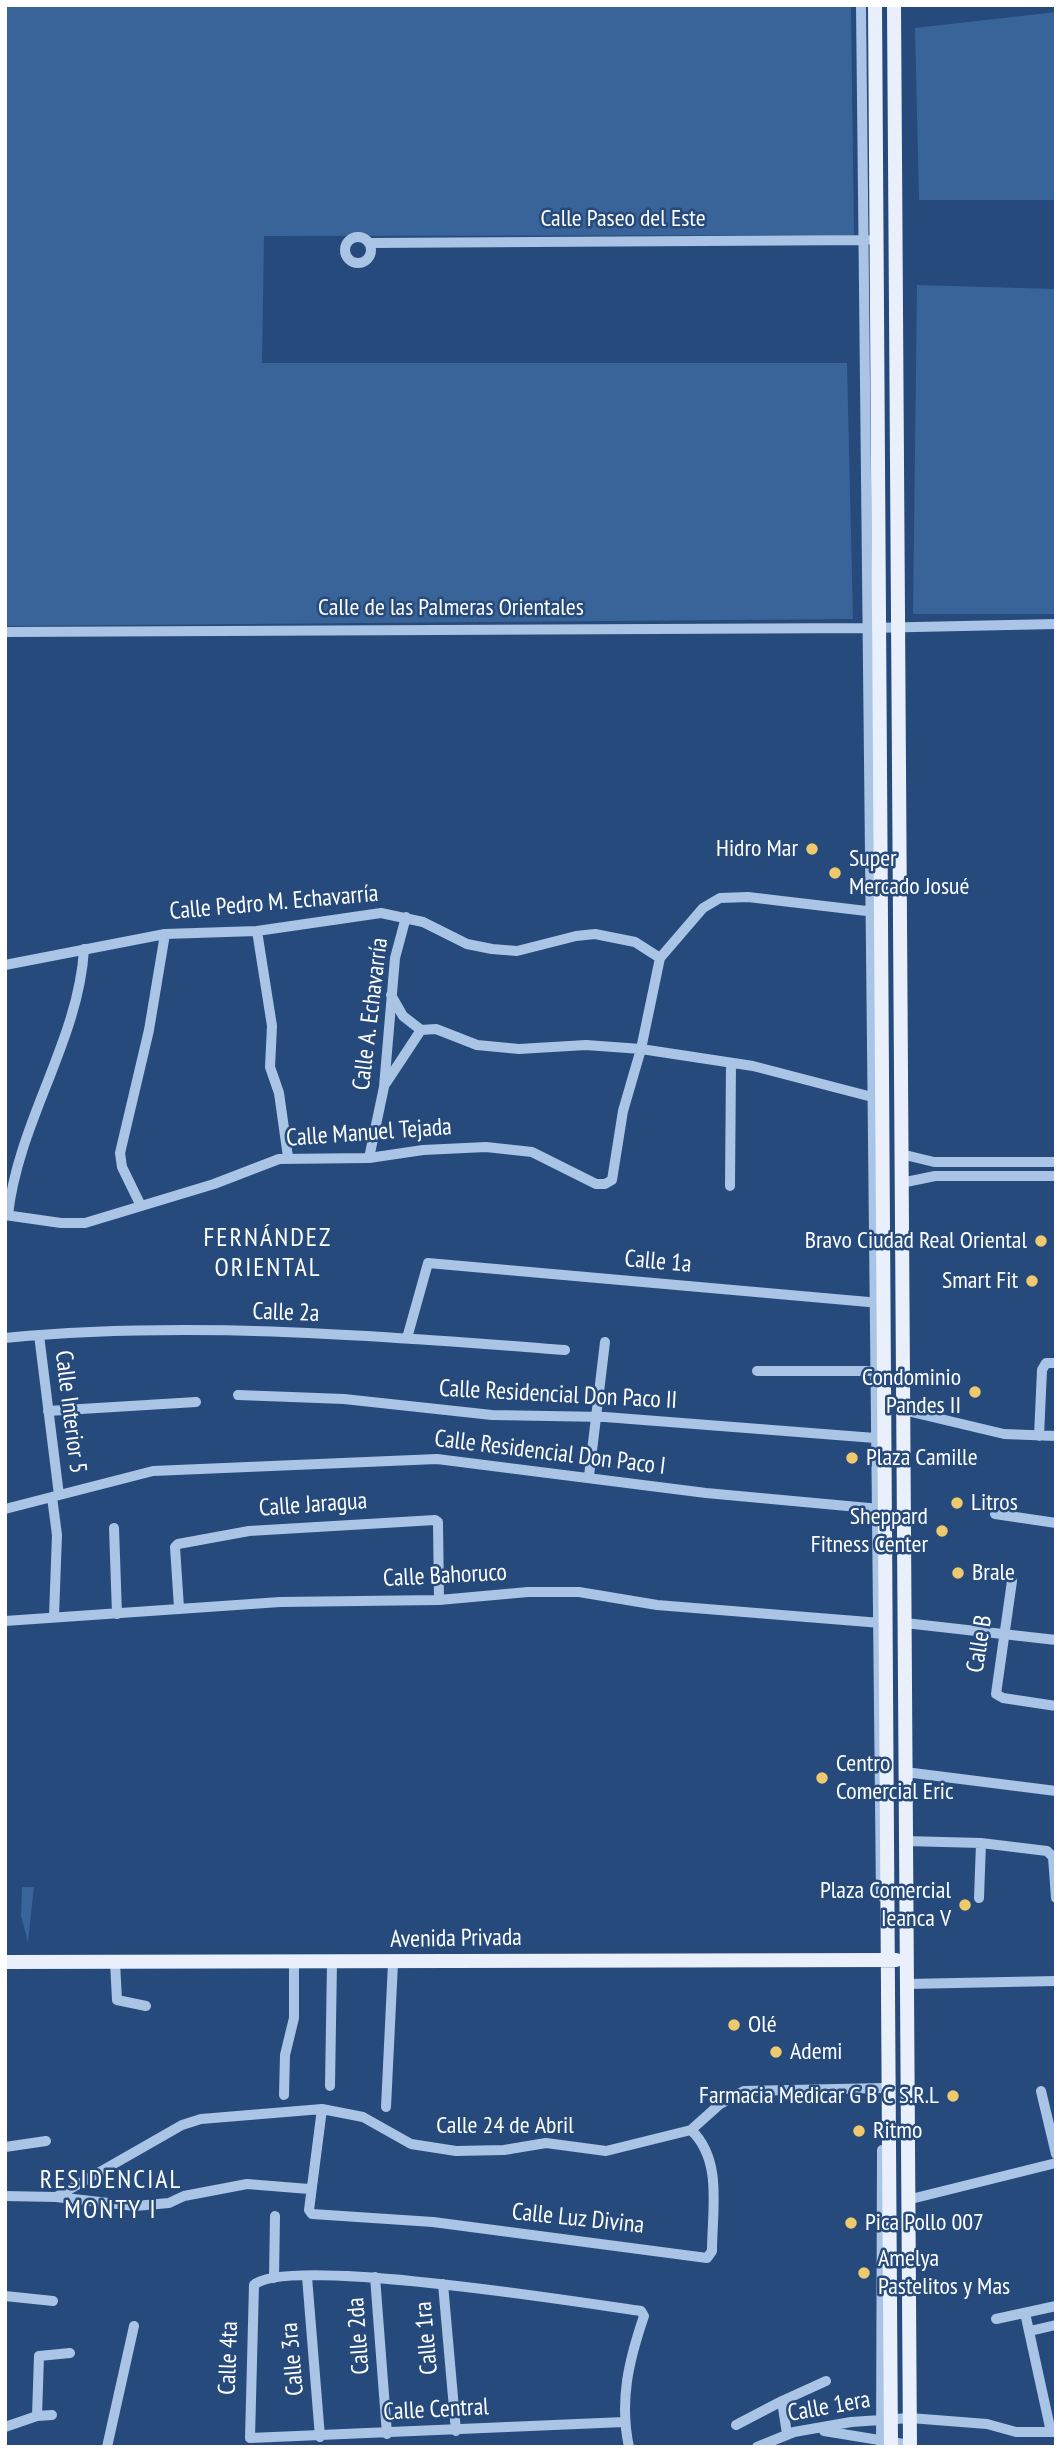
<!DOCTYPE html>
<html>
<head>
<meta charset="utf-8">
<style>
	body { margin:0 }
	#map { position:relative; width:1061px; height:2452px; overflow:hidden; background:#254a7b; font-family:"PT Sans Narrow",sans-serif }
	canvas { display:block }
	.frame { position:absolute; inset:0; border:7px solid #fff; pointer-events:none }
</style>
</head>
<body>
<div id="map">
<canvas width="1061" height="2452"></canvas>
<div class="frame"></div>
</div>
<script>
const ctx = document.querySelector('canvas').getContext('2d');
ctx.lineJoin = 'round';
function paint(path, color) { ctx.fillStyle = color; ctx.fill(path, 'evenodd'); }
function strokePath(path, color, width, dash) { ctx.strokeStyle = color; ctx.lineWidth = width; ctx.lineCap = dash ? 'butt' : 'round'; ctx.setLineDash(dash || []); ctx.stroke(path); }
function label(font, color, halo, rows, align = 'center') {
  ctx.font = font + ' "PT Sans Narrow",sans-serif'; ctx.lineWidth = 5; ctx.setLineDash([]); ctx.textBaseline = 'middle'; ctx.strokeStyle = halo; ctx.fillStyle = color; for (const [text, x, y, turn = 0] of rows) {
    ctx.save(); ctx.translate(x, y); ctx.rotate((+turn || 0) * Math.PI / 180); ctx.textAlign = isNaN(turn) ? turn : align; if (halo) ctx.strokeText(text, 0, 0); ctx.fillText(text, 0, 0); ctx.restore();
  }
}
paint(new Path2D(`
	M5,5H851L854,235L264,236L262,363H847L853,619L5,626Z
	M1056,12V200H919L915,28Z
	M917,285L1056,289V614H913Z
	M22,1887H34L28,1942L21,1916Z`), '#396499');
strokePath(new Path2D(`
	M861,5L881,1896
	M345 250a13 13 0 1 1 26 0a13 13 0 1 1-26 0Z
	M369,243L867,240
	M5,632L869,628L1056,624
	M257,931L272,1026L270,1067L279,1093L288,1157
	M660,958L703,908L720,898L748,897L875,912
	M5,965L165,934L257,931L381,913L423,922L467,944L492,949L517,951L576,936L595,934L635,942L660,958
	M391,995L403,1016L421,1030L436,1029L477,1045L519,1049L586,1045L641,1049L753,1066L876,1098
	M386,1083L421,1030
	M901,1154L934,1162H1056
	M369,1158L384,1087L395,958L406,917
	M901,1183L935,1176H1056
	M730,1186L731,1063
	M141,1206L122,1167L120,1153L149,1030L165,934
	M5,1215L61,1223H85L214,1184L279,1159L369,1158L423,1150L486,1147L532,1152L596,1184H605L612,1180L623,1111L641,1049L660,958
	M8,1215C18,1122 79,1040 84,949
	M39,1335L59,1495
	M5,1338C191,1320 380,1336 565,1350
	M407,1338L428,1263L880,1303
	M757,1371H874
	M238,1395L344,1399L492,1415L605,1417L875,1438
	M903,1410L1004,1434L1056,1436
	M48,1411L196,1402
	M1039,1436L1042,1370L1046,1363H1056
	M589,1476L605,1342
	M52,1497L57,1535L54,1616
	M5,1509L153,1471L437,1459L706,1493L880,1509
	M995,1514L1056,1523
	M114,1528L117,1614
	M1012,1581L996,1694L1003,1698L1056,1706
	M179,1608L175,1547L178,1544L249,1531L435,1520L438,1522L439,1600
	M5,1621L280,1602L439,1600L528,1592H579L657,1605L881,1623
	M905,1623L1056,1640
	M905,1772L1056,1791
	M905,1841L981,1843L1047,1851L1053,1857L1056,1898
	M979,1898L981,1843
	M115,1962L117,2000L146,2006
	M906,1984L1056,1981
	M330,2086L332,1962
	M1041,2091L1056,2154
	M284,2095L285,2055L294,2018V1962
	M386,2107L393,1963
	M322,2109L309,2210L312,2214L433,2222L707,2258L712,2251C712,2210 723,2160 691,2130
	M5,2147L46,2141
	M5,2196L56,2197L135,2206L169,2203L184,2196L247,2184L309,2189
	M56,2197L182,2125L201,2119L322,2109L363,2117L411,2144L456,2151L504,2150L546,2143L606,2151L691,2130L720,2104L744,2091L883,2088
	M907,2200L1056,2163
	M307,2277L320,2437
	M375,2277L387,2434
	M274,2278L275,2216
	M443,2284L456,2431
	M5,2296L53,2301
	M1025,2313L1051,2432
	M996,2319L1056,2306
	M1030,2331L1056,2325
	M782,2401L826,2381
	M37,2416L39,2356L70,2353
	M624,2422L250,2438L254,2285C286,2255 585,2303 641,2311L644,2316C629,2360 619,2400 629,2447
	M736,2425L782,2401L787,2434
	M5,2427L37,2416L52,2415
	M824,2431L910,2445
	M107,2447L134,2326
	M757,2447L794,2432L851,2422L910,2418L987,2424L1016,2432H1056
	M881,2447L882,2150`), '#a9c4e4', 10);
strokePath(new Path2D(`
	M875,5L891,2447
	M894,5L910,2447
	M5,1962L896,1960`), '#e9f0fc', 14);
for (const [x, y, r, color] of [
	[812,849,7,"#eec96d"],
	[835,873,7,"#eec96d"],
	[1041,1241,7,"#eec96d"],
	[1032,1281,7,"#eec96d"],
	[975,1392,7,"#eec96d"],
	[852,1458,7,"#eec96d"],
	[957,1503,7,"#eec96d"],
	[942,1531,7,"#eec96d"],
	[958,1573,7,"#eec96d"],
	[822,1778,7,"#eec96d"],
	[965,1905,7,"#eec96d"],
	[734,2025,7,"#eec96d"],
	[776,2052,7,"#eec96d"],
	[953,2096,7,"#eec96d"],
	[859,2131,7,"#eec96d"],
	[851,2223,7,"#eec96d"],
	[864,2273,7,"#eec96d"]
]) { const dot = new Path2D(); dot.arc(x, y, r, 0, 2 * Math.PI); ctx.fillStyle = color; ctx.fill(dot); strokePath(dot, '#254a7b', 2.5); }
label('24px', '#fff', '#254a7b', [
	["Calle Paseo del Este",623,219],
	["Calle de las Palmeras Orientales",451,608],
	["Calle Pedro M. Echavarría",274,903,-5],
	["Calle A. Echavarría",371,1014,-83],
	["Calle Manuel Tejada",369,1133,-4],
	["Calle 1a",658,1262,5],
	["Calle 2a",286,1313,2],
	["Calle Residencial Don Paco II",558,1395,3],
	["Calle Interior 5",70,1412,83],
	["Calle Residencial Don Paco I",550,1453,7],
	["Calle Jaragua",313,1505,-4],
	["Calle Bahoruco",445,1576,-3],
	["Calle B",980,1644,-81],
	["Avenida Privada",456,1939,-1],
	["Calle 24 de Abril",505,2126],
	["Calle Luz Divina",578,2219,6],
	["Calle 2da",359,2336,-94],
	["Calle 1ra",427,2338,-95],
	["Calle 4ta",229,2358,-88],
	["Calle 3ra",293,2359,-95],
	["Calle 1era",829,2407,-10],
	["Calle Central",436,2410,-3]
]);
label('24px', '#fff', '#254a7b', [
	["Hidro Mar",798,849,"right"],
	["Super",849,859],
	["Mercado Josué",849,887],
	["Bravo Ciudad Real Oriental",1027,1241,"right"],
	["Smart Fit",1018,1281,"right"],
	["Condominio",961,1378,"right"],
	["Pandes II",961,1406,"right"],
	["Plaza Camille",866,1458],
	["Litros",971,1503],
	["Sheppard",928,1517,"right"],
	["Fitness Center",928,1545,"right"],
	["Brale",972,1573],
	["Centro",836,1764],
	["Comercial Eric",836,1792],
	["Plaza Comercial",951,1891,"right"],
	["Ieanca V",951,1919,"right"],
	["Olé",748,2025],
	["Ademi",790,2052],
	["Farmacia Medicar G B C S.R.L",939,2096,"right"],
	["Ritmo",873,2131],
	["Pica Pollo 007",865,2223],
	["Amelya",878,2259],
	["Pastelitos y Mas",878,2287]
], 'left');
ctx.letterSpacing = '2px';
label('26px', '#fff', '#254a7b', [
	["FERNÁNDEZ",268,1239],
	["ORIENTAL",268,1269],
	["RESIDENCIAL",111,2181],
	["MONTY I",111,2211]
]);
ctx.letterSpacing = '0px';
</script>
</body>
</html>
